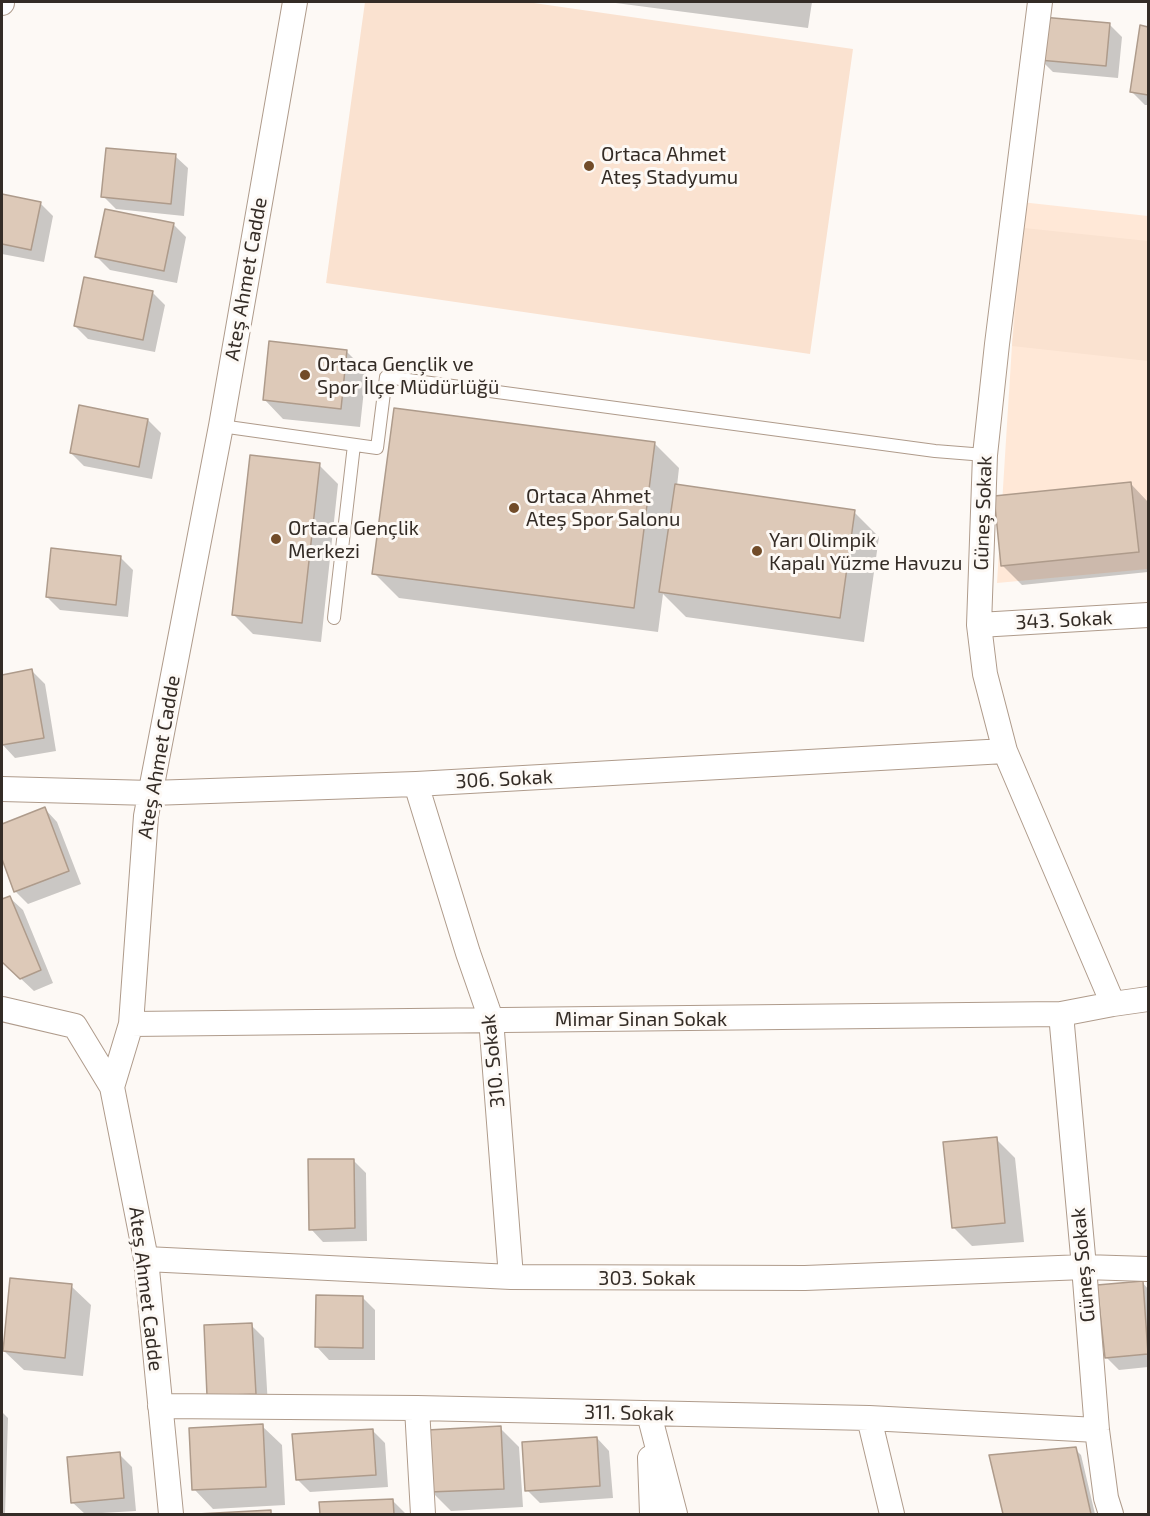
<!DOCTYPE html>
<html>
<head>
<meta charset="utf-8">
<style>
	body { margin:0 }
	#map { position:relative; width:1150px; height:1516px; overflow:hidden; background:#fdf9f5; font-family:"Exo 2",sans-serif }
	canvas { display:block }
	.frame { position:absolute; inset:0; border:3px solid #342c26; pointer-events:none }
</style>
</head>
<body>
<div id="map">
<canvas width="1150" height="1516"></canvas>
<div class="frame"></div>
</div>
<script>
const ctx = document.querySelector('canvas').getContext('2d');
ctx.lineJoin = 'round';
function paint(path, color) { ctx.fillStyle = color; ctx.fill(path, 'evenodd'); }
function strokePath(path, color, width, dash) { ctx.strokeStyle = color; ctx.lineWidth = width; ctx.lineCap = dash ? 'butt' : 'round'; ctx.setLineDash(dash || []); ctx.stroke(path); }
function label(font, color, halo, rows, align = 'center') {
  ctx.font = font + ' "Exo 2",sans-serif'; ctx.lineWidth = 6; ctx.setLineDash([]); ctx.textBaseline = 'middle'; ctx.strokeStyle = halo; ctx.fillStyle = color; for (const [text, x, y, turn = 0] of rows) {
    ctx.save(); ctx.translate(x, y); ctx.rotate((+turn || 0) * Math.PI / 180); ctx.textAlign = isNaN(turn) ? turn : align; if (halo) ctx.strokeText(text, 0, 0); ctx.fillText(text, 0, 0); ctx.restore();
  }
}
paint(new Path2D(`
	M1021,202L1148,216V569L997,583Z`), '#ffe8d7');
paint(new Path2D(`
	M365,2H527L853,49L810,354L326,283Z
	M1024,228L1148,241V361L1012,346Z`), '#fae2d0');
paint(new Path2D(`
	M608,2H812L808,28Z
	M1109,24L1122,37L1118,78L1053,72L1040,59Z
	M1142,27L1148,28V105H1145L1132,92Z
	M175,156L188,168L184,216L116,209L103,196Z
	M2,196L40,203L53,216L44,262L2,254Z
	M173,224L186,237L177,283L110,270L97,257Z
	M152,292L165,305L155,352L88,339L75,326Z
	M347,352L366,371L360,427L283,419L264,399Z
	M148,420L161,433L152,479L84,466L71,453Z
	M654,443L679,468L677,486L854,512L879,537L864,642L686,617L663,594L658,632L399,598L374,573Z
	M319,465L338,484L321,642L253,634L234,615Z
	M1131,484L1148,502V572L1022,585L1003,566Z
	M120,557L133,570L128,617L60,610L47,597Z
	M32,671L45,684L56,751L15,758L2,744V676Z
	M45,809L57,822L81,884L28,904L15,891L2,855V826Z
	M10,898L23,910L53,983L34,991L2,961V901Z
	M996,1139L1015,1158L1024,1242L972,1246L953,1227Z
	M353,1160L366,1173L367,1241L323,1242L311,1229Z
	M1142,1282L1148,1289V1367L1119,1370L1106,1357Z
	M71,1286L91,1305L83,1376L24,1370L4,1351Z
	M362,1297L375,1310V1360H329L317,1347Z
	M251,1325L264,1338L268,1406L222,1408Z
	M2,1412L8,1418L5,1514H2Z
	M262,1426L282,1445L285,1505L213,1509L194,1489Z
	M500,1428L519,1447L523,1507L451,1511L432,1492Z
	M372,1430L385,1443L388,1487L310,1492L297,1479Z
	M597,1438L609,1451L613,1498L540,1503L527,1490Z
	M1075,1449L1081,1455L1095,1514H1005L991,1456Z
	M119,1454L132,1467L136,1511L85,1514L72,1502Z
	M392,1500L406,1514H321V1504Z
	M270,1512L273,1514H212Z`), '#0003');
const building = new Path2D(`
	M1042,17L1110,23L1106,66L1039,60Z
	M1140,25L1148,27V95L1130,92Z
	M106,148L176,154L171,204L101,197Z
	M2,194L41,202L31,250L2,244Z
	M105,209L174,223L164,271L95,257Z
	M84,277L153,291L143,340L74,326Z
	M269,341L347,350L341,409L263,400Z
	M79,405L148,419L139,467L70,453Z
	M394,408L655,442L634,608L372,574Z
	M250,455L320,463L302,623L232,615Z
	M1131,482L1139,552L1001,566L994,496Z
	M675,484L855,510L840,618L659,592Z
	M51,548L121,556L116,605L46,597Z
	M32,669L44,738L2,745V675Z
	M45,807L69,871L14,892L2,859V824Z
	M10,896L41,970L20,979L2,962V899Z
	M997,1137L1005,1223L952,1228L943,1142Z
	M308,1159H354L355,1228L309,1230Z
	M10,1278L72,1284L65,1358L3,1351Z
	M1143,1281L1148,1354L1105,1358L1097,1285Z
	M316,1295L363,1296V1348L315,1347Z
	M252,1323L256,1394L207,1396L204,1325Z
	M263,1424L266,1487L192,1490L189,1428Z
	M501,1426L504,1489L430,1492L427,1430Z
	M373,1429L376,1475L296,1480L292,1434Z
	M597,1437L600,1486L525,1491L522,1442Z
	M1076,1447L1091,1514H1003L989,1455Z
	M120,1452L124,1498L71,1503L67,1457Z
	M393,1499L394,1514H320L319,1502Z
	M271,1510V1514H197Z`);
paint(building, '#ddc9b8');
strokePath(building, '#ae9b8b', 1.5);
const service = new Path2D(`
	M221,426L377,448L386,377L935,451L985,455
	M334,618L354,445`);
const minor = new Path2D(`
	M1040,2L997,344L985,455L979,625L985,674L1005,751L1113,1004
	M2,3V2
	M979,625L1148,615
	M416,784L468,953L491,1019L511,1277
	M2,789L151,793L416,784L1005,751
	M2,1009L75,1026L112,1087
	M1061,1014L1084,1267L1097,1430L1106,1498L1111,1514
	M131,1024L1061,1014L1113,1004L1148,999
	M146,1259L511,1277L805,1278L1084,1267L1148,1269
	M160,1406L417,1408L869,1418L1097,1430
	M417,1408L423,1514
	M649,1414L675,1514
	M869,1418L892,1514
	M650,1458L652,1514
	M171,1514L146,1259L112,1087L131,1024L146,816L221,426L295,2`);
strokePath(service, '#af9b8b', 14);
strokePath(minor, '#af9b8b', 26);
strokePath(service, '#fff', 12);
strokePath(minor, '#fff', 24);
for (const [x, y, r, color] of [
	[589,166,6,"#724c29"],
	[305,375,6,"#724c29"],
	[514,508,6,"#724c29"],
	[276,539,6,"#724c29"],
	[757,551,6,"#724c29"]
]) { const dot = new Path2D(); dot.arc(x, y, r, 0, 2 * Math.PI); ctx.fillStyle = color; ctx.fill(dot); strokePath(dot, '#fdf9f5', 2); }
label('20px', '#342c26', '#fdf9f5', [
	["Ortaca Ahmet",601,154],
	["Ateş Stadyumu",601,177],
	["Ortaca Gençlik ve",317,364],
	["Spor İlçe Müdürlüğü",317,387],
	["Ortaca Ahmet",526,496],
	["Ateş Spor Salonu",526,519],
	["Ortaca Gençlik",288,528],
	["Merkezi",288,551],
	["Yarı Olimpik",769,540],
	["Kapalı Yüzme Havuzu",769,563]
], 'left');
label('20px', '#342c26', '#fdf9f5', [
	["Ateş Ahmet Cadde",246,279,-80],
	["Güneş Sokak",983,513,-88],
	["343. Sokak",1064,620,-3],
	["Ateş Ahmet Cadde",159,757,-80],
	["306. Sokak",504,779,-3],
	["Mimar Sinan Sokak",641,1019],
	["310. Sokak",493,1061,-96],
	["Güneş Sokak",1083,1265,-95],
	["303. Sokak",647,1278],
	["Ateş Ahmet Cadde",146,1289,83],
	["311. Sokak",629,1413,1]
]);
</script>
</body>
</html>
